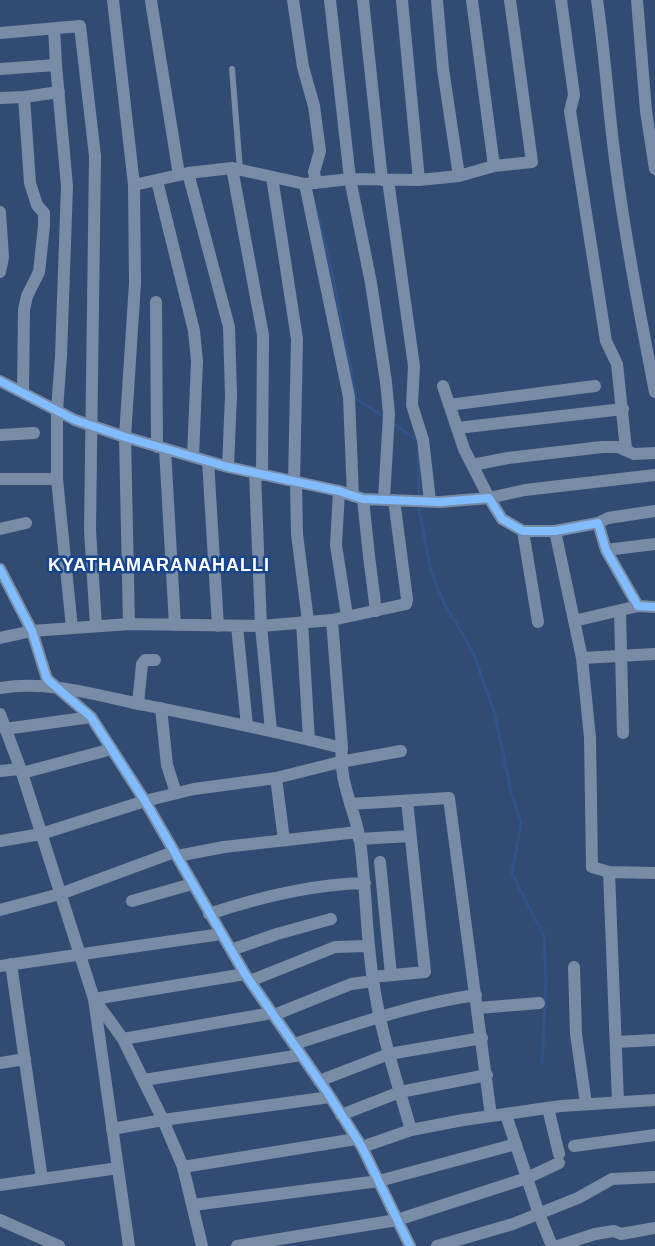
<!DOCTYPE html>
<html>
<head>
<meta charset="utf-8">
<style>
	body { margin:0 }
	canvas { display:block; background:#324b72 }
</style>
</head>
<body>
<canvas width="655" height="1246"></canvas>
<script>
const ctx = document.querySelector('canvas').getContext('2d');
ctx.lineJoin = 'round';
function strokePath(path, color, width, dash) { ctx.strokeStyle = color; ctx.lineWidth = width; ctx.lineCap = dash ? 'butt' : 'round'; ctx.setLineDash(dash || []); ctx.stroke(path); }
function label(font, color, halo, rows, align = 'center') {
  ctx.font = font + ' Helvetica,sans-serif'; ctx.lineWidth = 5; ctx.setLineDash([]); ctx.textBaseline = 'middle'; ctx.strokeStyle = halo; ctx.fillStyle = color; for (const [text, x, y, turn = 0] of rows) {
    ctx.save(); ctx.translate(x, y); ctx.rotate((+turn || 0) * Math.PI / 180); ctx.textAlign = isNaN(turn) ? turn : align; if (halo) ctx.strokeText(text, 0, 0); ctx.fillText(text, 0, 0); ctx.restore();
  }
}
strokePath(new Path2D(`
	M315,205C333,268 345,334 356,399L386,418
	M391,422L418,441
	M418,449L419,495
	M419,509L431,572L444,603L473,652L495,715L511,792L521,823L512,873L544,936L546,982L542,1063`), '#325387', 3);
strokePath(new Path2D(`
	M232,69L240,170`), '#798ca6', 6);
strokePath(new Path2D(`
	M113,0L134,185L135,283L125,437L129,624
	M293,0L303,67L314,106L320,151L314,172L316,183
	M330,0L350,179L371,283L386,382L389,414L384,499
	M363,0L382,180
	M402,0L419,180
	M437,0L443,69L459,176
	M472,0L494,166
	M561,0L574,95L570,111L606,341L617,364L626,449
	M597,0C605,53 608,106 615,159C625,237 640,315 655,392
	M637,0L646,111L655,169
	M151,1L179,175
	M54,28L56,65L67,186L61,356L57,410V479L72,628
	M0,33L80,26L95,156L90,530L96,626
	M0,69L56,65
	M0,98L24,97L59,92
	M232,168L263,335L262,475
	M188,173L229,327L231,395L228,467
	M272,177L297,339L294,482
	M388,180L414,366L412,405L423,440L430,501
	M157,181L194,331L197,361L193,457
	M305,184L349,397L353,496
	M134,185L188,173L232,168L305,184L350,179L419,180L459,176L494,166L532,162L510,0
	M0,212L3,257L0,272
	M156,302L157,447
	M0,381L75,420L125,437L228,467L339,491L363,499L440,502L489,498L502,519L523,531H555L598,523L606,550L638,606L655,607
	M443,386L464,449L489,498L525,490L655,475
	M23,392L24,310L27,296L39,272L44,226V213L37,205L30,183L24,97
	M449,405L595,386
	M457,428L623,409
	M0,435L34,433
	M165,449L175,625
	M208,461L218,626
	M472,465L508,458L602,447H618L634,454L655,453
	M255,473L261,626L271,731
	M0,479H57
	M296,482L297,534L308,621
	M339,491L336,545L347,616
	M363,499L369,556L376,611
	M598,523L608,518L655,511
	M0,529L26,523
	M523,531L538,622
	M555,531L582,658L590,738L592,867L609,872L655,873
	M606,550L655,544
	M0,569L32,631L47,679L91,717L145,801L245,974L327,1092L362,1147L410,1246
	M620,611L623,733
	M332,620L342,748C338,780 355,810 360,840C366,887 366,934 373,980C380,1031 397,1081 411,1130
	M574,621L638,606
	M302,622L309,740
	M237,626L247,726
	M0,638L32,631L129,624L261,626L332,620L406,604L407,599L394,500
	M582,658L655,654
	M0,688C48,680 96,695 144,705C210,718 276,731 342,748
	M138,704L142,664L145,660H155
	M161,708L167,765L176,793
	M0,714L22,773L94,999L129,1246
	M5,729L91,717
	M0,771L20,769
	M22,773L112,749
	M276,778L284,840
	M350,804L449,798L491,1116
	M359,839L410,836
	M0,841L41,834L145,801L194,789L276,778L340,762L401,751
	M177,856L224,847L358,832
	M380,862L391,975
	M609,872L618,1102
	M132,901L192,884
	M0,910L60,894L174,852
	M209,914C260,897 312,884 365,883
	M231,950L277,934L331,919
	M11,964L42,1179
	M0,966L221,934
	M574,967L576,1034L586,1104
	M372,977L425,972L407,801
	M250,981L335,947L369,946
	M478,1008L539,1003
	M274,1015L351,984L373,981
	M123,1039L272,1013
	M616,1042L655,1040
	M294,1044C354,1025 413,1004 476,995
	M0,1063L25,1059
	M144,1080L301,1055
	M319,1081L389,1054L482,1038
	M548,1108L559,1154
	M341,1115L400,1092L487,1075
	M506,1115L539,1214L552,1246
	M112,1129L163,1120L330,1097
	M574,1146L655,1135
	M362,1147L411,1130L463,1120L561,1106L655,1100
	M183,1167L356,1139
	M0,1185L118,1168
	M193,1205L379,1181L516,1144
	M0,1220L59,1246
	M202,1246L183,1167L163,1120L123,1039L94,999L245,974
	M237,1246L397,1220L527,1178L559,1163
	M437,1246L513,1224L578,1198L612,1179L655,1177
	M558,1246L595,1234L614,1231L621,1234L655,1228`), '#798ca6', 12);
strokePath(new Path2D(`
	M0,381L75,420L125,437L228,467L339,491L363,499L440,502L489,498L502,519L523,531H555L598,523L606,550L638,606L655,607
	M0,569L32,631L47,679L91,717L145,801L245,974L327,1092L362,1147L410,1246`), '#80bcff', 8);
ctx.letterSpacing = '1px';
label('bold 18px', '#fff', '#17458d', [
	["KYATHAMARANAHALLI",159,566]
]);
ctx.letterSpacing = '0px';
</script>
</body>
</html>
